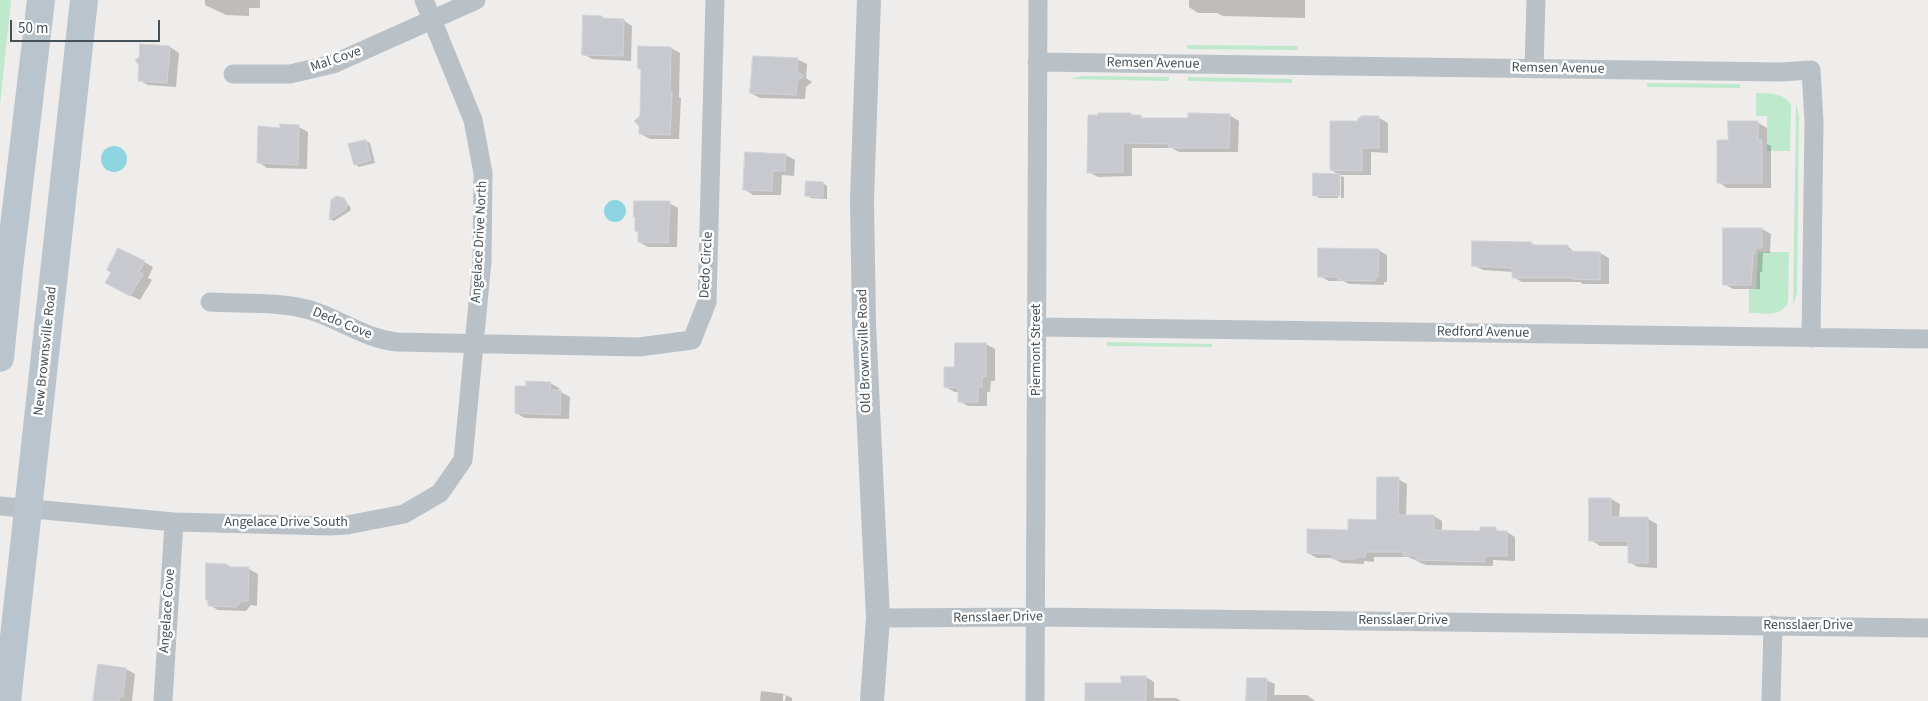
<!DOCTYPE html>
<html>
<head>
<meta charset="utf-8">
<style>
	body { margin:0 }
	#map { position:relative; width:1928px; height:701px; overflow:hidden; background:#efecec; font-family:"Source Sans 3",sans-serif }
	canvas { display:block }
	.scale { position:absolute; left:10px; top:20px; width:150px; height:22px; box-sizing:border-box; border:2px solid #465057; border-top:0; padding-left:6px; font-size:15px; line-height:18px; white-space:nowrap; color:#465057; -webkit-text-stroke:4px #fff; paint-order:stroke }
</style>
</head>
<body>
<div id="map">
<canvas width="1928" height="701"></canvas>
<div class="scale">50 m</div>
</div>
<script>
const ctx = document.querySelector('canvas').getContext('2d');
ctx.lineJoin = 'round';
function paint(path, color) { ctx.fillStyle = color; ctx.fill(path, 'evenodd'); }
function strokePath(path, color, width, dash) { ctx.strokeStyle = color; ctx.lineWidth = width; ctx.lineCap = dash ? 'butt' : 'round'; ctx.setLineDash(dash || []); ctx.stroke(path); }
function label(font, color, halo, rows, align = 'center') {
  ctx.font = font + ' "Source Sans 3",sans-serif'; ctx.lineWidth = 5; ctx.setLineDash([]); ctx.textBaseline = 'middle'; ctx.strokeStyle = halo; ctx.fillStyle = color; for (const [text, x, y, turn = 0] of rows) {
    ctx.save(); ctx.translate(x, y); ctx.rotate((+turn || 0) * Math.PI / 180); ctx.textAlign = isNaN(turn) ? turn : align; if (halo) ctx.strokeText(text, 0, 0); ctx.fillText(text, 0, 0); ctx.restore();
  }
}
paint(new Path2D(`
	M0,0H11L0,105Z
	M1187,45L1298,46V50L1187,49Z
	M1082,76L1169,77V81L1070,79Z
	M1188,77L1292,79V83L1188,81Z
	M1647,83L1740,84V88L1647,87Z
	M1756,93C1771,94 1781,92 1791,104L1790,151H1767V116H1756Z
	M1796,102L1799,117L1797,293L1793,306Z
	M1758,252H1789L1788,302C1781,318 1764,313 1749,313V289H1756Z
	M1107,342L1212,344V347L1107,346Z`), '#bee9cc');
paint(new Path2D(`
	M101 159a13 13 0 1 1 26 0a13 13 0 1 1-26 0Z
	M604 211a11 11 0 1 1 22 0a11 11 0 1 1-22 0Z`), '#8fd5e1');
paint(new Path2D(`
	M205,0H260V8H249V16L226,15L205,5Z
	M1189,0H1305V18L1223,16L1217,13H1198L1189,7Z
	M602,17L606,20H623L632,26L631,61L592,59L583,54Z
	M170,47L179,53L176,87L148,85L139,80Z
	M671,48L680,53L679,97L681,98L679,139H650L641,134L642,70Z
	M797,59L807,64L806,78L812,82L806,87L805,99L760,98L751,93Z
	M1229,115L1239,121L1238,152H1179L1172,148H1132V176L1098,177L1089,172L1134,117H1140L1144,119L1189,120Z
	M1362,118H1379L1388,123V153L1371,152V175H1339L1338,198H1319L1314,195L1315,174L1340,175L1331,170Z
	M1757,122L1767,128V144L1771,146V188H1727L1718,182L1729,141Z
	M299,127L308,132L307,169L267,168L258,162L281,129Z
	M366,141L370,143L375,163L359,167L355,164Z
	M786,155L795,160L794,176L782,175L781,195H753L744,189Z
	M1341,176L1344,177V198H1341Z
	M807,182L823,183L827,186V199L811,198L806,195Z
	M343,199L351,208L350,211L334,221L330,219Z
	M669,203L678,208L677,247H648L639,242Z
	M1762,229L1771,234L1770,253H1763L1762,272H1760V289H1733L1724,284Z
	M1531,243L1536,246H1567L1576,253H1600L1609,258V284H1583L1580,282H1522L1513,277V272L1483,270L1473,265Z
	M1378,250L1387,255V282H1384V285L1349,284L1343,281H1329L1319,276Z
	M144,262L153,267L148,278L152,280L140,300L115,288Z
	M986,344L995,349V381H991L990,392H987V406H968L959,401V392H955L945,387L956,368Z
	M550,383L559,388V391L570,397L569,419L525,418L516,413Z
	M1398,479L1407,484L1406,516H1434L1442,521V531L1481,532L1495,529L1501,532H1507L1515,537V561L1493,560V566L1426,565L1408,557H1374V562L1364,561V564L1342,563L1332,558H1317L1308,553L1349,531L1377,521Z
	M1611,499L1620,504L1619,519H1648L1657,524V568L1638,567L1629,562V546H1600L1591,540Z
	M231,568L249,569L258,574L257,606L251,605L246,611L218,610L209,605V600L207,599Z
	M126,669L135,674L132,701H95Z
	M1146,677L1154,682V698H1176L1181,701H1086L1123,685Z
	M1266,680L1275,684L1274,695H1307L1315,701H1248Z
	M761,691L784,694L792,698V701H785L786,695H783V701H760Z`), '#0003');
const building = new Path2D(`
	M583,15L602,16V18L624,19L623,56L582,55Z
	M140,44L170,46L167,83L138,81L139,65L135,60L139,57Z
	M638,46L671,47L670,92H672L670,135L639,134V126L634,121L640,116L641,70L638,68Z
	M753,56L798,58L797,72L804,76L797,81L796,95L750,93Z
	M1098,113H1131V115H1141V118H1188V113L1230,114L1229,148H1169V144L1123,143V172L1087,173L1088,115H1098Z
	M1361,116H1379V148H1362V171L1330,170V121H1358V118H1361Z
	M1728,121H1758V140H1762V183H1717V140H1728Z
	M280,124L299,125L298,165L257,163L258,126L280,128Z
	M366,140L371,160L354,165L348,144Z
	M745,152L786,154L785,171H773L772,191L743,190Z
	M1313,173L1340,174V196H1313Z
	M806,181L823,182V197L805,196Z
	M337,196L344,198L347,203L346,209L329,220L331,200Z
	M634,201H670L668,243L638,242V232L635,231V217H634Z
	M1723,228H1762V248H1755V254H1753L1751,285H1723Z
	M1472,241L1531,242V245H1568V251L1600,252V280L1573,279V278H1512V268L1472,266Z
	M118,248L145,261L139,272L143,274L130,296L105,283L111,272L107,270Z
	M1318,248L1379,249L1378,277H1375V281L1338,280V277H1318Z
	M955,343H986V377H982V387H978V402H958V388L944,387V367H954Z
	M526,381L551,382L550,390H561L560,415L515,413V386H526Z
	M1377,477H1399L1398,515H1434V530L1480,531V527H1496V531H1507V556H1485V562L1416,560V556H1403V552H1366L1365,557H1356V559H1332V554L1307,553V529L1348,530V519L1376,520Z
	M1589,498H1611V517H1648V563H1628V541H1589Z
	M206,563L226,564L230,567H249L248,601H242L236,607L208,606V600H206Z
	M98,664L126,668L123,697L119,696V701H93Z
	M1121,676H1146V701H1085V683H1121Z
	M1247,678H1267L1266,701H1246Z`);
paint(building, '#c7c9ce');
strokePath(building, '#d0d3d7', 1);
strokePath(new Path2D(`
	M1037,62L1638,70L1781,72L1811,70L1814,122L1811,338
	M1534,69L1536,0
	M233,74H290L333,64L476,0
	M210,302C242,304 278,301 310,310C340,319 363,338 397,342L639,347L692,340L707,302L715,0
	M1037,327L1928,339
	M0,506L174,522L330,526L347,525L404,514L440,493L463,460L482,261L483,173L473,120L424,0
	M878,618L1037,617L1928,628
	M163,701L174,522
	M1035,701L1038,0
	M1771,701L1773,625`), '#b9c1c7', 19);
strokePath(new Path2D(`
	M869,0L862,200L864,324L878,618L872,701`), '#b9c1c7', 24);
strokePath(new Path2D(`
	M0,358L9,269L41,0
	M7,701L84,0`), '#b9c4cc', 28);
label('14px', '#465057', '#fff', [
	["Mal Cove",336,60,-19],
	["Remsen Avenue",1153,64,1],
	["Remsen Avenue",1558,69,1],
	["Angelace Drive North",480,242,-87],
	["Dedo Circle",707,265,-87],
	["Dedo Cove",342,324,22],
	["Redford Avenue",1483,333,1],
	["Piermont Street",1037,350,-90],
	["New Brownsville Road",46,351,-84],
	["Old Brownsville Road",865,351,-92],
	["Angelace Drive South",286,523],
	["Angelace Cove",168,611,-86],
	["Rensslaer Drive",998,618,-1],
	["Rensslaer Drive",1403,621],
	["Rensslaer Drive",1808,626]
]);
</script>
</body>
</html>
